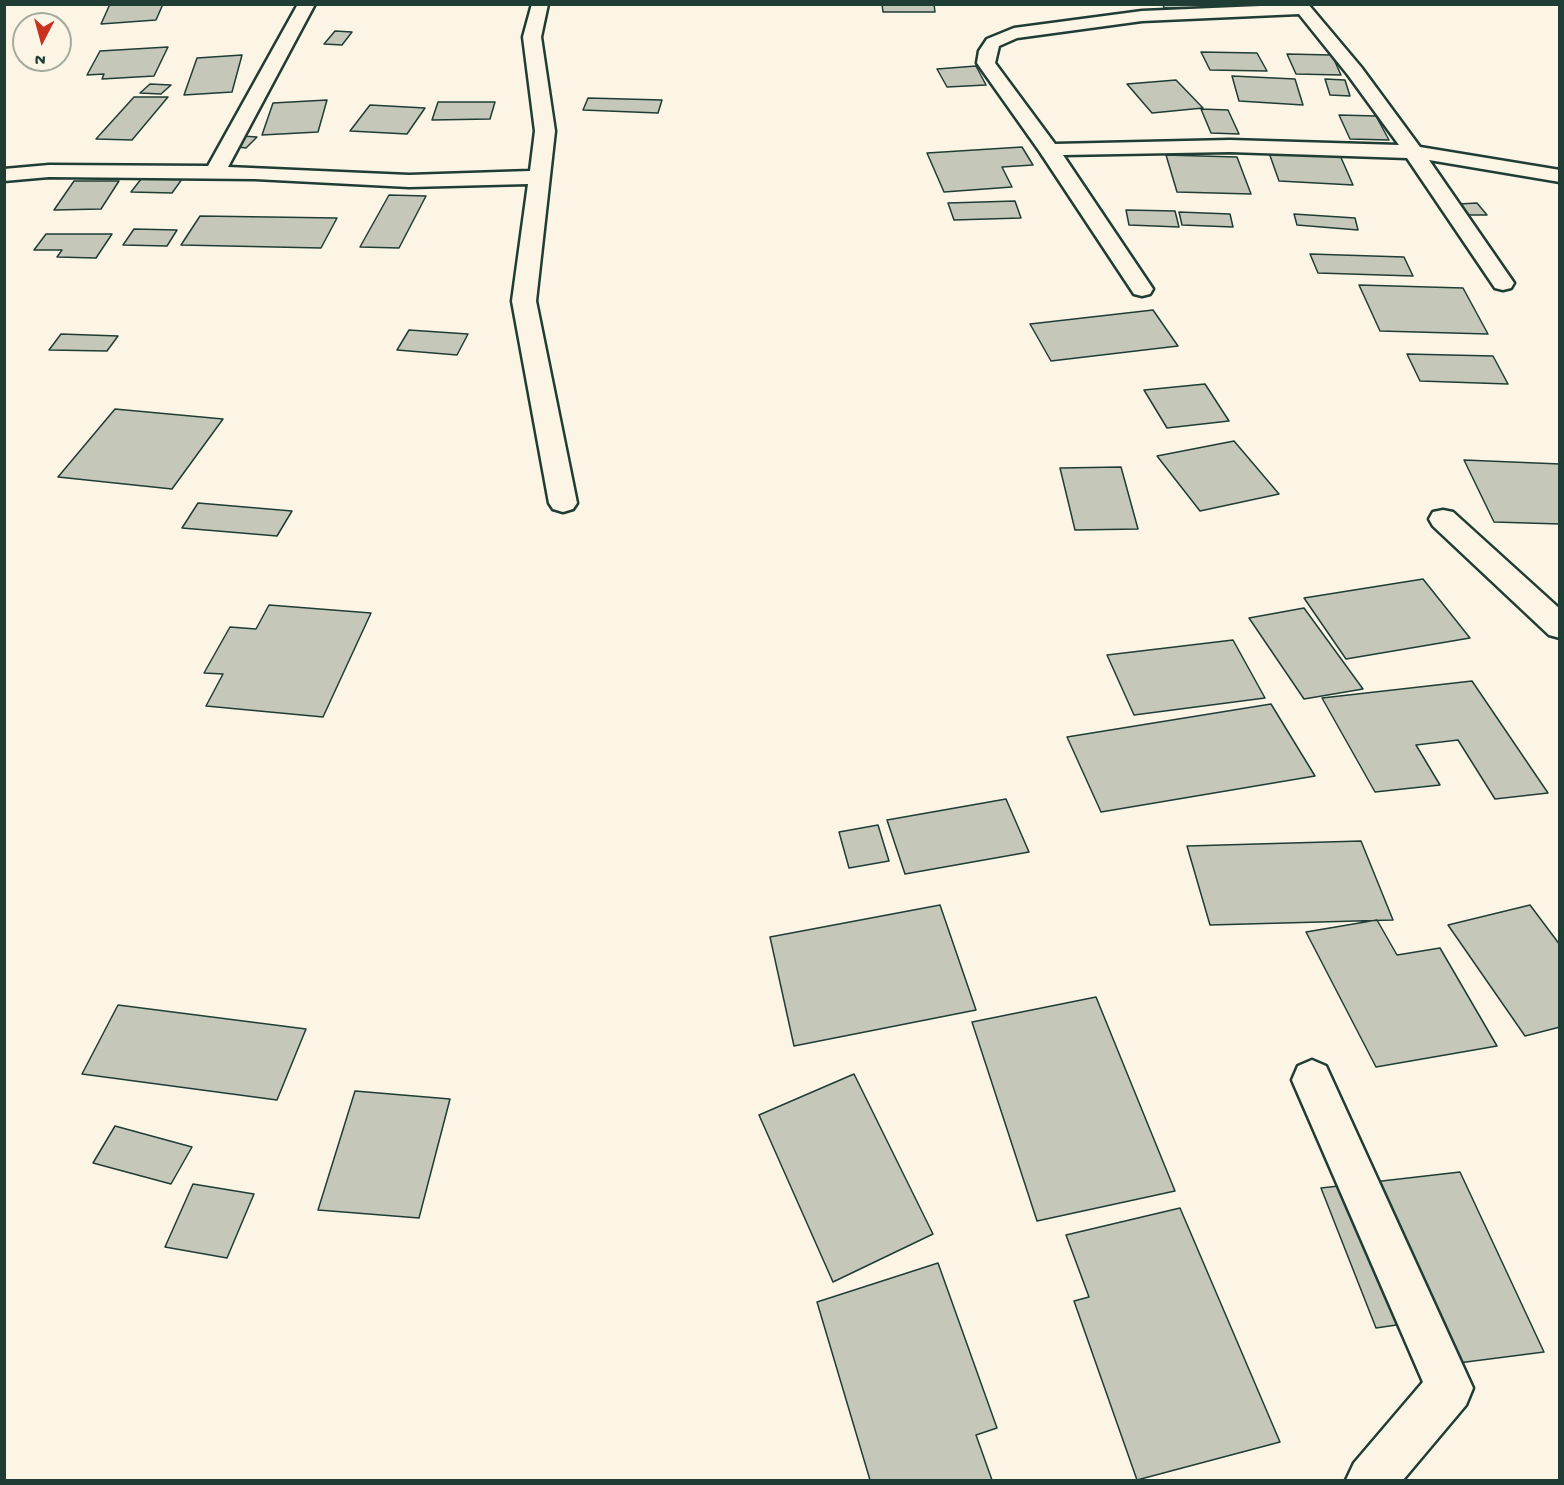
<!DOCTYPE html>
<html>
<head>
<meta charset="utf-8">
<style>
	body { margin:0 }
	#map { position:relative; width:1564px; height:1485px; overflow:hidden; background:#fcf5e5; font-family:"Gochi Hand",sans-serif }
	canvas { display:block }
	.frame { position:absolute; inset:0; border:6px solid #1f3d34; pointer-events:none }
	.north { position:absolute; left:12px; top:12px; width:60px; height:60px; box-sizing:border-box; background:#fcf5e5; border:2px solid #a4ab9e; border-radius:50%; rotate:186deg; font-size:16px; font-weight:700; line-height:24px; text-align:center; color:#1f3d34 }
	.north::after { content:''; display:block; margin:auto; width:21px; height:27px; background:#c8321e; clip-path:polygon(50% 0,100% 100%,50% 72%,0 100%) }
</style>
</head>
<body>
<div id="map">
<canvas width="1564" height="1485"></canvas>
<div class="frame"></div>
<div class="north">N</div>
</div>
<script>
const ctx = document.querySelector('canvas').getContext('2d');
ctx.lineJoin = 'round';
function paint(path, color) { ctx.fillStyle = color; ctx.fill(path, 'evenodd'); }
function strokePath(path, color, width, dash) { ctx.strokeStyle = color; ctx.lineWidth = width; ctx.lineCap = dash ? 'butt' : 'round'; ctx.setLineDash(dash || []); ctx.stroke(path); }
const building = new Path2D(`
	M110,4H163L156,20L101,24Z
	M882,4H934L935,12H883Z
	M1163,4H1207L1209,8H1164Z
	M335,31L352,32L342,45L324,44Z
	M168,47L154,76L102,79L104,74L87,75L100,51Z
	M1201,52L1257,53L1267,71L1210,70Z
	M1287,54L1332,55L1341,75L1296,74Z
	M242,55L232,92L184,95L197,58Z
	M976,66L986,85L947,87L937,69Z
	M1232,76L1295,79L1303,105L1239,101Z
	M1325,79L1345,80L1350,96L1330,95Z
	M1176,80L1203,108L1152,113L1127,84Z
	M150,84L171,85L161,94L140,93Z
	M134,97H168L132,140L96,139Z
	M588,98L662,100L658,113L583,110Z
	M327,100L318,132L262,135L273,103Z
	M438,102H495L490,119L432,120Z
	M370,105L425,108L407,134L350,131Z
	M1201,109L1228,110L1239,134L1211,133Z
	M1339,115L1376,116L1389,140L1350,139Z
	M242,136L257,137L246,148L231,146Z
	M1022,147L1033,165L1002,167L1012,187L944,192L927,153Z
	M1268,150L1339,153L1353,185L1279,181Z
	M1166,155L1237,157L1251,194L1177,192Z
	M145,174L185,175L172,193L131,192Z
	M74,181H119L101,209L54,210Z
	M389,195L426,196L399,248L360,247Z
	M1015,201L1021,218L954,220L948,203Z
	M1477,203L1487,215H1469L1459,204Z
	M1126,210L1175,211L1179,227L1129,225Z
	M1179,212L1230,214L1233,227L1182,225Z
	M1294,214L1355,218L1358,230L1297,225Z
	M200,216L337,218L321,248L181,245Z
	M134,229L177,230L167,246L123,245Z
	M46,234H112L96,258L57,257L62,250H34Z
	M1310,254L1404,257L1413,276L1318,273Z
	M1359,285L1463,288L1488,334L1380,331Z
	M1153,310L1178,346L1051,361L1030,324Z
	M409,330L468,334L457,355L397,350Z
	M61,334L118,336L107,351L49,350Z
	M1407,354L1493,356L1508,384L1420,381Z
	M1205,384L1229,421L1167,428L1144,390Z
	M115,409L223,419L172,489L58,477Z
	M1234,441L1279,494L1200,511L1157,456Z
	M1464,460L1560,464V524L1494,522Z
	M1121,467L1138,529L1075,530L1060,468Z
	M198,503L292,511L277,536L182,528Z
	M1423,579L1470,638L1346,659L1304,598Z
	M269,605L371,613L323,717L206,706L223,674L204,673L230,627L256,629Z
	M1304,608L1363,689L1304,699L1249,618Z
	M1233,640L1265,698L1134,715L1107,655Z
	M1472,681L1548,793L1495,799L1458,740L1416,745L1440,785L1375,792L1322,698Z
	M1271,704L1315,776L1101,812L1067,737Z
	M1006,799L1029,852L905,874L887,820Z
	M878,825L889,861L849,868L839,832Z
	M1361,841L1393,920L1210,925L1187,846Z
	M940,905L976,1010L794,1046L770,937Z
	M1530,905L1560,945V1027L1525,1036L1448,925Z
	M1377,920L1397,955L1440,948L1497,1046L1376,1067L1306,932Z
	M1096,997L1175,1191L1037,1221L972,1022Z
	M118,1005L306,1029L277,1100L82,1074Z
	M854,1074L933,1234L833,1282L759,1115Z
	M355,1091L450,1099L419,1218L318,1210Z
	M115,1126L192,1147L171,1184L93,1163Z
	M1460,1172L1544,1352L1427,1367L1410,1323L1376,1328L1321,1188Z
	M193,1184L254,1194L227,1258L165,1247Z
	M1180,1208L1280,1442L1137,1480L1074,1301L1089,1297L1066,1235Z
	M938,1263L997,1428L976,1435L992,1480H870L817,1302Z`);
paint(building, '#c5c7b9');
strokePath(building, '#1f3d34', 1.5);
const minor = new Path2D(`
	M298,4H315L228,167L409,175L530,171L535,131L523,37L532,4H548L541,37L555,131L536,301L577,503L573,509L563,512L553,509L549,503L512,301L528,184L409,187L255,179L49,177L4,181V169L49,165L208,166Z
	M1308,4L1361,67L1420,147L1560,170V182L1429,160L1514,283L1511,288L1503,290L1495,288L1407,158L1230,152L1063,155L1153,289L1150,294L1142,296L1134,294L1040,152L977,63L979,51L987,39L1014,28L1142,11ZM1299,14L1348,75L1399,145L1230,140L1055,144L995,63L999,46L1017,38L1142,21Z
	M1443,510L1453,512L1560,609V638L1549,635L1433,526L1429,519L1433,512Z
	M1312,1060L1326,1066L1473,1388L1466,1405L1403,1480H1346L1354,1463L1423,1382L1292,1080L1298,1066Z`);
strokePath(minor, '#1f3d34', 5);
paint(minor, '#fcf5e5');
</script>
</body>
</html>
